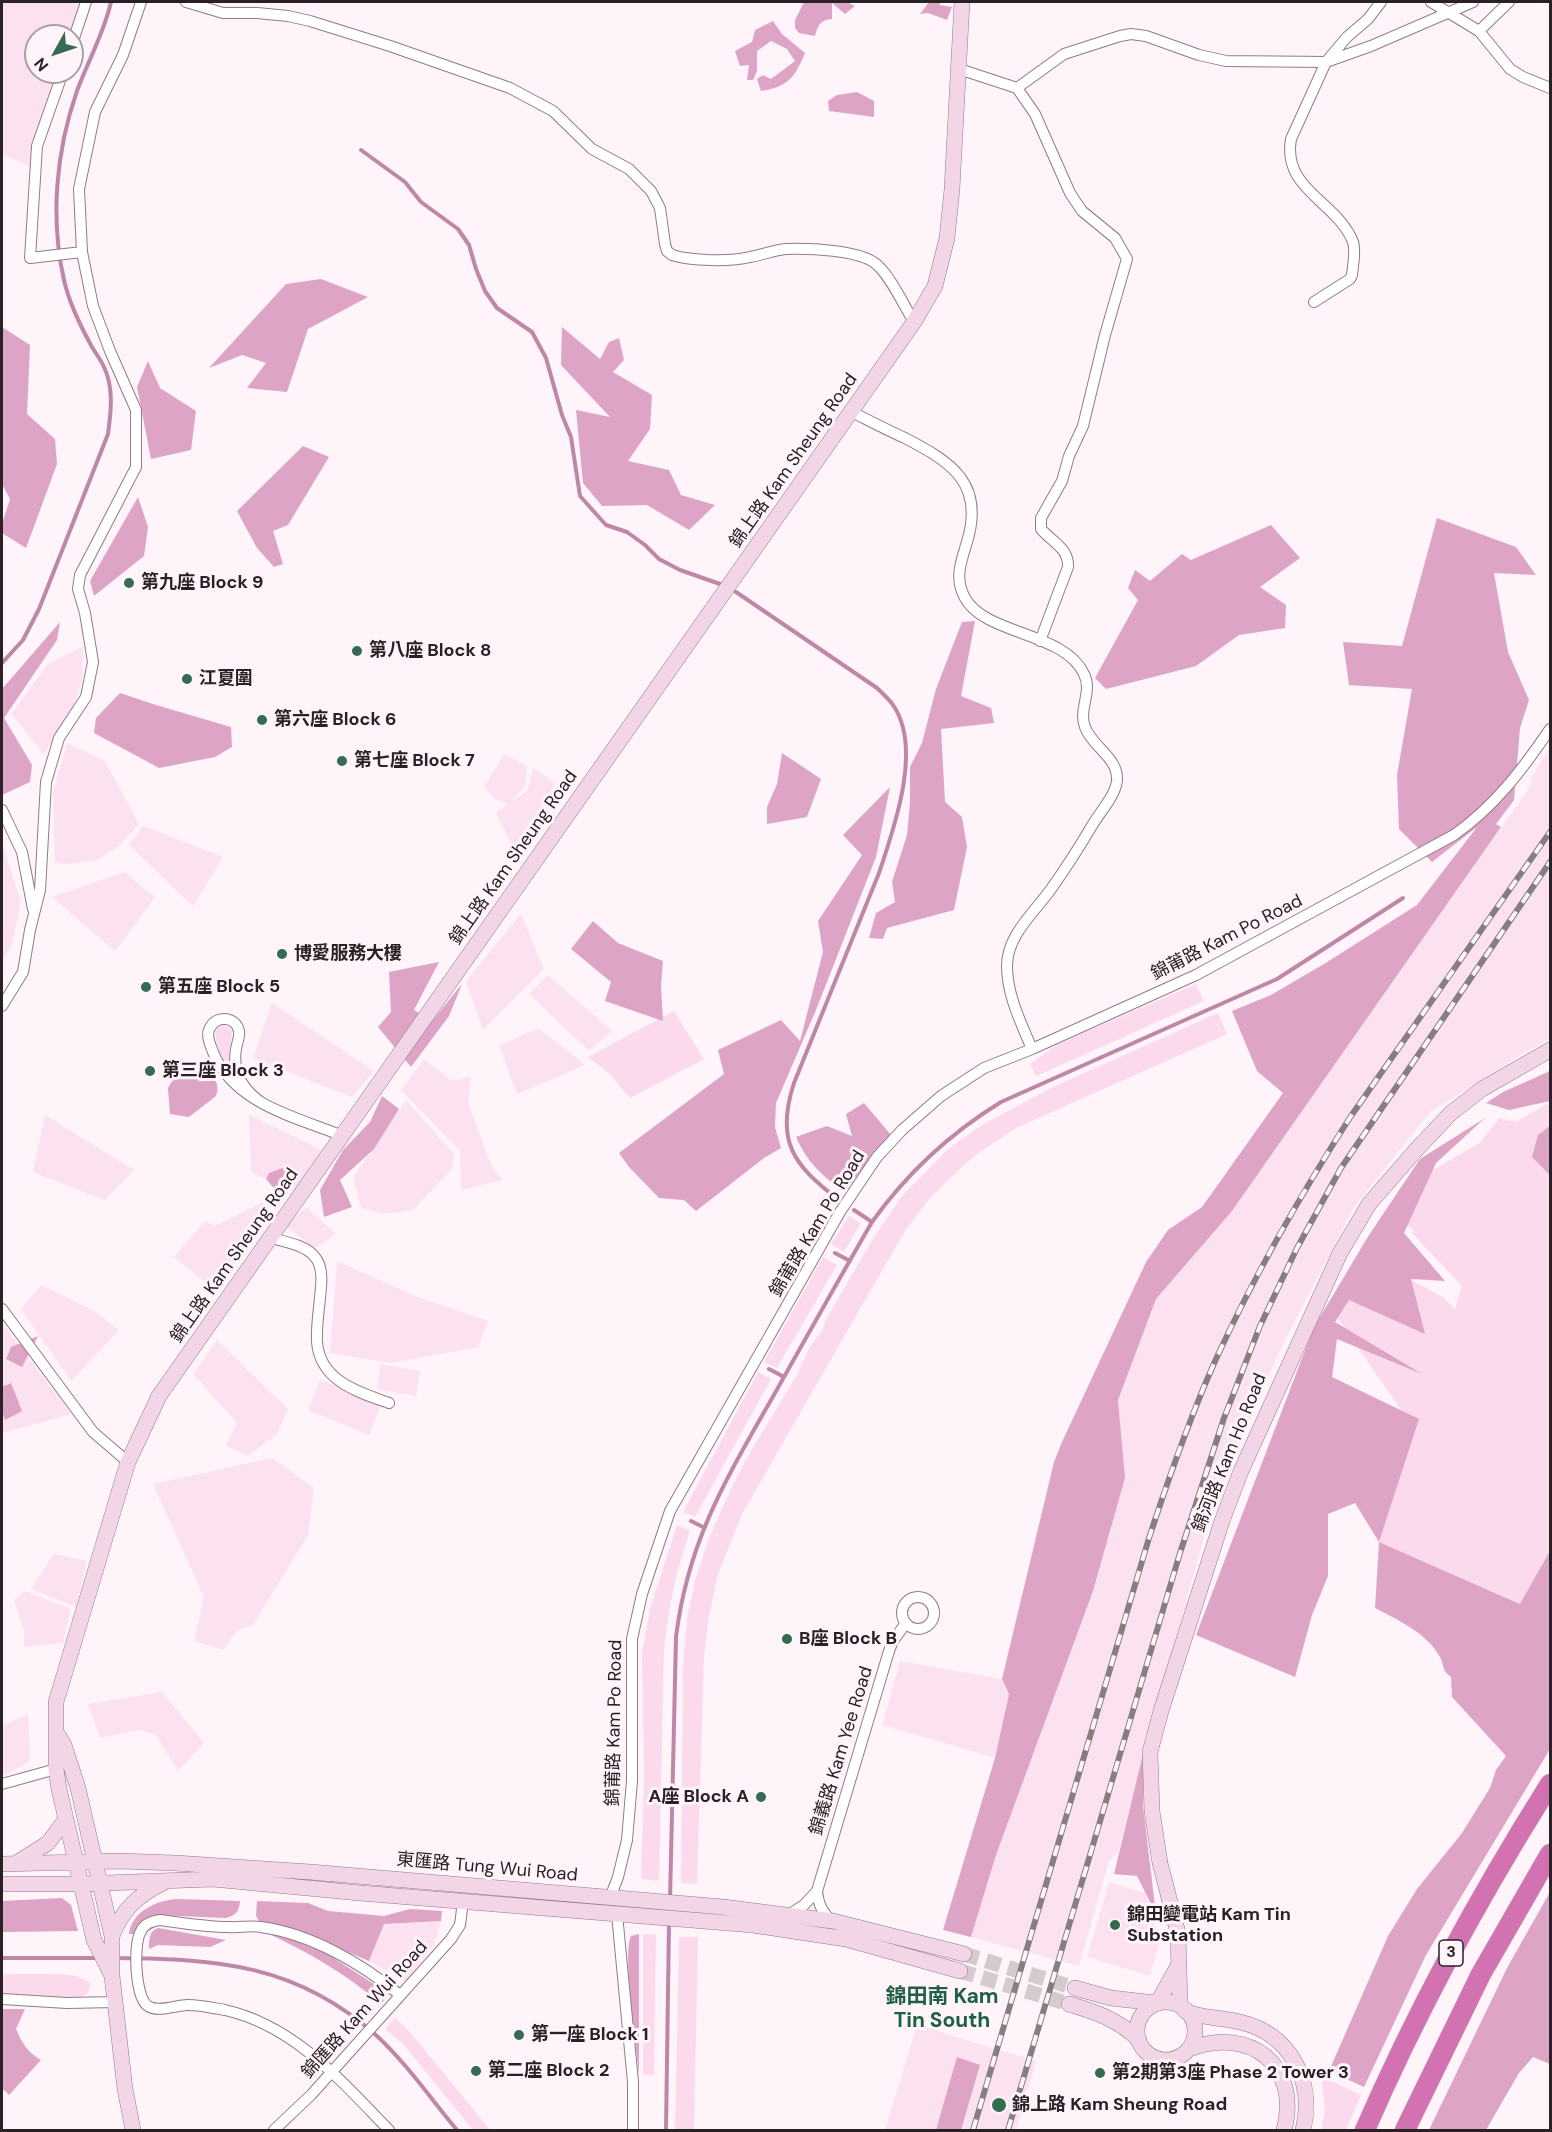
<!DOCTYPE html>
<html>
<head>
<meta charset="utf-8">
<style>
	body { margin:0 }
	#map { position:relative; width:1552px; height:2132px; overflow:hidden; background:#fef4f9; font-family:"DM Sans",sans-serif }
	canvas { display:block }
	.frame { position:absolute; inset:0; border:3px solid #2a2127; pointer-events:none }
	.north { position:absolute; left:24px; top:24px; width:60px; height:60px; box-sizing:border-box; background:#fef4f9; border:2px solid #a9a0a5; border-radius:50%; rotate:230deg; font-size:16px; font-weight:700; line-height:24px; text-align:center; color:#2a2127 }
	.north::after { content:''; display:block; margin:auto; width:21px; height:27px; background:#356b52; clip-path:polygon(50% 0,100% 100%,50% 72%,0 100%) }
</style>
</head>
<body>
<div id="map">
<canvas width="1552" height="2132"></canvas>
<div class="frame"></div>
<div class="north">N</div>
</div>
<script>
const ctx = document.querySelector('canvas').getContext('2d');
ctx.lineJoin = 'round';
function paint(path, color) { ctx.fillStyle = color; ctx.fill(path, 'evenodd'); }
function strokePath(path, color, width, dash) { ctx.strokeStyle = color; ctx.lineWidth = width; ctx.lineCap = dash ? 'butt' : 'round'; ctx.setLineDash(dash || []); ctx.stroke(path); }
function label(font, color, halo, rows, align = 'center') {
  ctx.font = font + ' "DM Sans","Noto Sans TC",sans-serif'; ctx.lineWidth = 6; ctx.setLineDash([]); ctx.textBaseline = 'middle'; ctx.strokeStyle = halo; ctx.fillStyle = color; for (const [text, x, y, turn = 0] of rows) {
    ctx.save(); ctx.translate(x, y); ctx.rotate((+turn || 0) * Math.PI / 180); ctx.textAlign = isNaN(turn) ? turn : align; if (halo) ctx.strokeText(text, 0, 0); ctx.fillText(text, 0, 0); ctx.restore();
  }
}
paint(new Path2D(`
	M2,2H81L70,36H36V72H58L31,167L2,154Z
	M83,646L82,681L74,704L44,754L11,714L48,664Z
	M67,743L105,761L139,824L119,846L97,860L68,864L55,863L53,792Z
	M1550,747V1039L1527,1051L1430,1112L1354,1207L1280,1350L1211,1511L1118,1851L1109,1861L1079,1966L971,1937L996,1855L1093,1591L1125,1478L1118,1400L1156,1299L1232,1211L1529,788L1532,776Z
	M504,754L527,766L525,786L511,802L527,791L533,768L555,783L518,857L496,813L508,804L496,800L484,787Z
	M143,826L223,857L193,906L129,845Z
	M2,843L21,902L12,944L2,963Z
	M124,872L155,897L115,951L52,897Z
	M521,914L544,969L483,1030L466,981Z
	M548,975L612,1031L589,1051L529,994Z
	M272,1003L374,1071L352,1097L253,1058Z
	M538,1028L585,1065L517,1094L499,1046Z
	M424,1059L452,1081L471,1077L468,1102L491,1165L502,1180L461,1190L460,1151L401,1090Z
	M406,1100L455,1155L451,1170L413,1210L384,1214L361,1208L353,1177Z
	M45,1115L134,1170L105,1200L33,1172Z
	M249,1115L322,1150L294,1191L251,1172Z
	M263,1202L269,1206L212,1288L174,1257L205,1221L215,1226Z
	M306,1207L336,1234L315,1248L285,1226Z
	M337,1261L415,1296L488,1321L478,1347L391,1363L330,1353Z
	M41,1285L94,1311L119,1330L71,1381L21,1309Z
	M2,1323L71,1414L2,1433Z
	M217,1340L288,1409L277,1434L248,1456L226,1445L237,1423L193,1374Z
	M381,1364L420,1371L416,1396L377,1389Z
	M320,1380L381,1404L369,1435L308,1410Z
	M272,1458L314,1488L308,1535L253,1625L237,1630L223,1650L194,1641L204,1597L153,1484Z
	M54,1554L87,1561L76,1607L31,1589Z
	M25,1591L71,1609L63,1643L24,1647V1632L14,1600Z
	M900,1661L1002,1679L1009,1694L995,1758L882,1725Z
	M162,1692L204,1743L178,1771L155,1734L139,1730L100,1738L88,1704Z
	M28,1714L30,1761L6,1775H2V1726Z
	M1109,1882L1145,1893L1160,1941L1150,1976L1087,1957Z
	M441,1921L434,1945L406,1981L369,1961L384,1924Z
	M917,2025L1036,2061L1016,2130H885Z`), '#fce2f1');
paint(new Path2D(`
	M1196,984L1204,1001L1036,1076L1030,1064L1058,1044Z
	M674,1011L704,1059L630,1098L609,1073L588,1057Z
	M1218,1013L1227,1034L1016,1128L980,1152L964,1165L931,1197L906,1229L742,1514L718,1574L709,1615L704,1657L697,1884L681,1883L683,1666L687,1619L695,1581L709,1538L730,1491L745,1461L797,1375L810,1346L822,1331L825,1321L874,1237L902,1196L949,1148L984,1124L1055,1086Z
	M224,1025L231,1029L232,1033L229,1053L230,1069C223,1058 212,1041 217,1028Z
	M1550,1102V1551L1521,1604L1379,1542L1415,1430L1332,1310L1373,1259L1444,1298L1455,1309L1462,1286L1412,1233L1414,1230L1398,1220L1417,1179L1480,1143L1499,1118L1516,1122Z
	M849,1216L861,1223L844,1252L831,1244Z
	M823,1257L837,1265L777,1368L764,1362Z
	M758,1372L771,1379L695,1517L683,1512Z
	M677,1525L690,1531L678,1569L670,1605L664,1649L659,1881L641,1879L644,1776L642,1653L650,1609Z
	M643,1934L656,1935L654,2075H643Z
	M679,1937H698L694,2130H675Z
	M2,1974H58L76,1976L91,1983L88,1993L77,2000L2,1995Z
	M395,2018L410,2032L490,2130H473L404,2045L385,2029Z
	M1321,2076L1361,2095L1346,2130H1321L1325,2111Z`), '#fcdaed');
paint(new Path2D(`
	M804,2H847L855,6L845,14L832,3V19C820,20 818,25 815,36L799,33L795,28V20Z
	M929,2H941L939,5L952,7L947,20L928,13L920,14Z
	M773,21L782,34L805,53C795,77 788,87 761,91L757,79L763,75L771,79L795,61L787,49L771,41L757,51V71L753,80H747L749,65L740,66L735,51L752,42L755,30Z
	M857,92L874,101V117L829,111L828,101L837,95Z
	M321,279L368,297L308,329L287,392L247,388L266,363L242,355L209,368L286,284Z
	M2,327L30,345L27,414L55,439L57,464L26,548L2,533V524L10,499L2,484Z
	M562,327L600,359L609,342L619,338L624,360L613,372L652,395L650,429L628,461L669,470L681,495L715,505L689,530L647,505L602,506L583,483L576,410L610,417L561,365Z
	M148,361L160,388L196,411L191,450L151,459L137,387Z
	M303,446L329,457L288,525L273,531L283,564L274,567L257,548L237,511Z
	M138,497L148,527L144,556L94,596L90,581Z
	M1437,518L1516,547L1536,575L1494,573L1508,652L1529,700L1520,728L1514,800L1496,824L1501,827L1232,1211L1156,1299L1118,1400L1125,1478L1093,1591L996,1855L971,1937L943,1930L995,1758L1009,1694L1002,1679L1054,1462L1062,1442L1146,1262L1168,1230L1202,1207L1283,1093L1257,1071L1232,1011L1271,995L1324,964L1417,905L1477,827L1432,862L1399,829L1397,775L1412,689L1349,685L1343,642L1402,646Z
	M1271,525L1300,558L1260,587L1286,605L1285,628L1239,635L1196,666L1106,689L1095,678L1138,600L1128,588L1135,570L1150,581L1182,554L1191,560Z
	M975,621L961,696L991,708L994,723L941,729L945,802L962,817L967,847L954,910L887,928L883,939L869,938L876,913L895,902L892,882L907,835L910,803V767L922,743L936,689L962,622Z
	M60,622L57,640L4,718L32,765L30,782L2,795V689Z
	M120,693L156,705L231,727L232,747L215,757L159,768L94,733L96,718Z
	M782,753L821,779L807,817L767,824V807L777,784Z
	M890,787L876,857L816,1010L776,1103L775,1127L781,1148L764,1158L696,1211L684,1200L659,1198L629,1167L619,1153L724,1074L718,1050L781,1020L800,1041L823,952L818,921L862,855L843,835Z
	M593,921L618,943L663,961L661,986L663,1021L605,1001L611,982L571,949Z
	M439,962L414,1010L432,1021L462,984L449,1016L411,1067L378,1027L391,1012L389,972Z
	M1550,1071V1101L1509,1110L1486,1103L1503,1092Z
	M204,1074C216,1077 220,1085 216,1096L189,1117L170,1114L168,1088L175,1076L184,1079Z
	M382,1096L399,1109L374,1149L340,1180L352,1207L324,1217L320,1190L343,1150L370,1122Z
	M864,1103L891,1135L874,1153L845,1192C822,1176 807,1162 796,1137L827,1126L852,1136L846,1114Z
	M1485,1118L1436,1163L1404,1233L1445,1281L1411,1279L1425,1334L1349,1300L1335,1322L1422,1374L1337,1339L1332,1377L1419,1419L1379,1542L1520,1604L1550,1551V1749L1426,1955L1364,2087L1329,2071L1388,1936L1417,1889L1462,1833L1490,1788L1496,1770L1506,1756L1452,1697L1451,1677C1441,1669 1445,1667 1440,1657C1427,1633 1398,1620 1375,1608L1379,1542L1355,1503L1328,1514V1576L1312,1615L1295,1677L1196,1635L1314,1327L1369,1235L1420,1159Z
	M1550,1126V1175L1532,1157L1538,1135Z
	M288,1166L295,1184L277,1192L266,1179L269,1173Z
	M38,1336L22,1367L6,1359L11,1347Z
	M11,1383L22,1411L5,1420L2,1412V1387Z
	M1145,1746L1143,1806L1156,1914L1137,1876L1114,1874Z
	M1550,1892V2064L1533,2057L1519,2073L1486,2130H1429L1507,1968Z
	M62,1898L71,1905L78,1931L2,1932V1901Z
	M176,1899L240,1901C239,1912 236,1915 226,1918L153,1915L143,1921L137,1934H129C132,1911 156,1901 176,1899Z
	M257,1901L308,1903L328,1911L384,1916L410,1909L442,1911L441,1921L384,1924L369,1961L296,1930L259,1921L256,1916Z
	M158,1928L226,1940L210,1947L158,1945L149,1949C149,1940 149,1931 158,1928Z
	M270,1932L305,1944L329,1955L380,1988L384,1993L385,1999L381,2004C346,1974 310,1953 269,1934Z
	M639,1934V2074C637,2049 622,1953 631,1936Z
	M2,2009H25L16,2029C22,2043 27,2052 41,2060L9,2095L2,2088Z
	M957,2057L980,2065L961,2130H936Z`), '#dda4c6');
strokePath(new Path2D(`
	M361,150L405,182L421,202L458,229L469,245L476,269L485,291L497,308L532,332L546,358L562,415L571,437L580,496L606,525L627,532L645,545L659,559L680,570L720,584
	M736,592L877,688C882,693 889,699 893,705C923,748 894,828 879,873L794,1083C775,1141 793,1165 839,1200
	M2,663L23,640L39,609L108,434C111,412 114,388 104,367C101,360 96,354 92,347C81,327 69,303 64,280C50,218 56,151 77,91C88,61 104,33 111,2
	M854,1210L872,1222
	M835,1253L850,1261
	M769,1369L784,1377
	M691,1521L703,1527
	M670,1900L676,1637C688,1539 728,1476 775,1393C807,1336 839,1279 872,1222C907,1173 949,1134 1001,1102L1277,979L1403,898
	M2,1958H100
	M116,1958C218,1959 297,1964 377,2036C407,2064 431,2099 457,2130
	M666,2130L669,1923`), '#be87a8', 4);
strokePath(new Path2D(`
	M964,1954L1075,1988
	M960,1971L1069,2004`), '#d4cacf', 15, [15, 8]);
const street = new Path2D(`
	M186,2L223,13H257L288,16L310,21L390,46L510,88L553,111L592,149L629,169L651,191L660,208L665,244L667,251L672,255C691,261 730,262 750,257C762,255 774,250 786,249C808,248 860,250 876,264C890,275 904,306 914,322
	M1431,2L1479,31L1509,2
	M1479,31L1510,69L1523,77L1550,88
	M72,44L86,2
	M959,69L1017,88L1064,54L1120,36L1131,34L1146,36L1199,55L1226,61L1326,62L1371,46L1473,2
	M63,72L37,146L30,258L82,252
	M1017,88L1035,114L1070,193L1082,211L1115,238L1127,259L1105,335L1083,426L1069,456L1062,481L1041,518V529C1052,542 1069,548 1068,567L1040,641
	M1314,302L1350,279L1352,275C1353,265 1356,251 1353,242C1337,201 1282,190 1291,139L1326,62L1347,37L1368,19L1381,2
	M852,412C870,421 887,430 905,438C951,462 985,483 967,542C961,562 954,578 965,598C985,635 1065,632 1084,674C1093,692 1078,709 1085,727C1092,747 1118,757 1117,780C1116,795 1100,812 1093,824C1080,846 1066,868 1051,889C1034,913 1007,935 1007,966C1007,995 1021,1023 1032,1049
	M2,810L22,852L33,909
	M2,1006L23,972L30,930L40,890L46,782L59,738L86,697L93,662L85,613L78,589L80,575L136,467V410L110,351L93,306L82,252L79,189L95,112L123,55L141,2
	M262,1103C243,1090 232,1073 236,1049C237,1043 240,1037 239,1031C236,1017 218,1015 211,1026C205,1034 210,1044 213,1052C234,1104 296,1117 343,1136
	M272,1238C285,1242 305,1245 314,1256C322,1264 322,1276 321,1286C320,1304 316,1324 317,1342C320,1381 358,1392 389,1403
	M2,1309L93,1432L128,1462
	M902 1613a16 16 0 1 1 32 0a16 16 0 1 1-32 0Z
	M2,1784L56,1769
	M817,1891C818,1903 822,1914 833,1921
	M610,1898L618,1877L627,1840L632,1781V1639L642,1594L670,1511L840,1212L877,1157L902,1130L941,1096L984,1068L1032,1049L1196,975L1454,835C1495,806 1522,770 1550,729
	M617,1914L633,2082V2130
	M790,1914L804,1905L817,1891L889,1651L893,1641L906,1623
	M2,1999L67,2003L116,2002
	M274,2130L311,2095L451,1939L460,1925L463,1901
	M389,2130C341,2081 295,2026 225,2010C213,2008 200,2005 188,2005C176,2005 158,2013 148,2006C135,1998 133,1943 141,1931C145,1923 152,1921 160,1920C182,1923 206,1927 229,1927C239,1928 250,1925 261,1927C311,1934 361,1963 400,1995`);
const secondary = new Path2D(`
	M58,1735L64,1745L78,1788L112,1936V1976L125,2089L133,2130
	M18,1862L48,1843L66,1819
	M2,1864L119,1861L175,1863L310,1872L723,1907L833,1921L964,1954
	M2,1884H80L213,1879L360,1893L753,1925L846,1939L960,1971
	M112,1936C122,1910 138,1895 163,1883
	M112,1976L94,1940L59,1789L56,1769V1702L128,1462L159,1396L914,322L935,286L947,238L952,189L962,2
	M1075,1988L1111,1998L1156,2003
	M1158,2002L1178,1966
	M1137 2031a29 29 0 1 1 58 0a29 29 0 1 1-58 0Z
	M1069,2004C1096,2012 1119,2020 1139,2040
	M1180,2006L1178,1933L1160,1863L1152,1811L1150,1752L1161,1711L1222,1521L1241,1471L1340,1253L1369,1204L1416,1150L1451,1113L1482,1089L1550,1050
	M1185,2011C1203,2019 1222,2017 1240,2022C1291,2034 1315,2082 1303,2130
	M1189,2049C1250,2026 1301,2065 1284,2130`);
const highway = new Path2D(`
	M1365,2130C1417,2010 1480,1895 1550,1784
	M1405,2130L1481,1974L1550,1854`);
strokePath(street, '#917b88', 12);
strokePath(secondary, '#917b88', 16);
strokePath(highway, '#d4d3d4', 21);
strokePath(street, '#fff', 10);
strokePath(secondary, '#f2d5e7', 15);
strokePath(highway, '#d372b0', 20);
const rail = new Path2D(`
	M973,2130L1149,1538C1169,1477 1190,1417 1216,1359C1255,1274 1301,1194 1351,1116L1550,832
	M1008,2130L1180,1553L1224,1418L1260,1326L1297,1248L1341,1168L1550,862`);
strokePath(rail, '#877e83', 6);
strokePath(rail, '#fef4f9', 4, [11]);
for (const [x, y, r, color] of [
	[129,583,6,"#356b52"],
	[357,651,6,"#356b52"],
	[187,679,6,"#356b52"],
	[262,720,6,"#356b52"],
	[342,761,6,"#356b52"],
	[282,954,6,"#356b52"],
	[146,987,6,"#356b52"],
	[150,1071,6,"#356b52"],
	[787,1639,6,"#356b52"],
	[761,1797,6,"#356b52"],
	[1115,1925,6,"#356b52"],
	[519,2035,6,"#356b52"],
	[476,2071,6,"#356b52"],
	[1100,2073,6,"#356b52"],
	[999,2105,8,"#356b52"]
]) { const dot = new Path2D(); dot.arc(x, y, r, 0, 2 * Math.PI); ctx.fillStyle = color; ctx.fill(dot); strokePath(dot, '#fef4f9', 2); }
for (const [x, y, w] of [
	[1451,1953,24]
]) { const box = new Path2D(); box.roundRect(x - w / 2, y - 13, w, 26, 4.5); ctx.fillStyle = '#fef4f9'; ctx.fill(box); strokePath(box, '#2a2127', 1.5); }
label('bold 16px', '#2a2127', null, [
	["3",1451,1953]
]);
label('18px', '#2a2127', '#fef4f9', [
	["錦上路 Kam Sheung Road",794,461,-55],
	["錦上路 Kam Sheung Road",514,858,-55],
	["錦莆路 Kam Po Road",1227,938,-27],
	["錦莆路 Kam Po Road",818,1224,-59],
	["錦上路 Kam Sheung Road",235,1256,-55],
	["錦河路 Kam Ho Road",1230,1453,-68],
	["錦莆路 Kam Po Road",615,1723,-89],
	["錦義路 Kam Yee Road",842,1751,-73],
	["東匯路 Tung Wui Road",487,1868,5],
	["錦匯路 Kam Wui Road",365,2010,-48]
]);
label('bold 18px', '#2a2127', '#fef4f9', [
	["第九座 Block 9",141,583],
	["第八座 Block 8",369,651],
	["江夏圍",199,679],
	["第六座 Block 6",274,720],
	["第七座 Block 7",354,761],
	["博愛服務大樓",294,954],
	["第五座 Block 5",158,987],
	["第三座 Block 3",162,1071],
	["B座 Block B",799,1639],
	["A座 Block A",749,1797,"right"],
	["錦田變電站 Kam Tin",1127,1915],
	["Substation",1127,1936],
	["第一座 Block 1",531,2035],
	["第二座 Block 2",488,2071],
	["第2期第3座 Phase 2 Tower 3",1112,2073],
	["錦上路 Kam Sheung Road",1012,2105]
], 'left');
label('bold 21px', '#1f6044', '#fef4f9', [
	["錦田南 Kam",942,1997],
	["Tin South",942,2021]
]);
</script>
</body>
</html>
